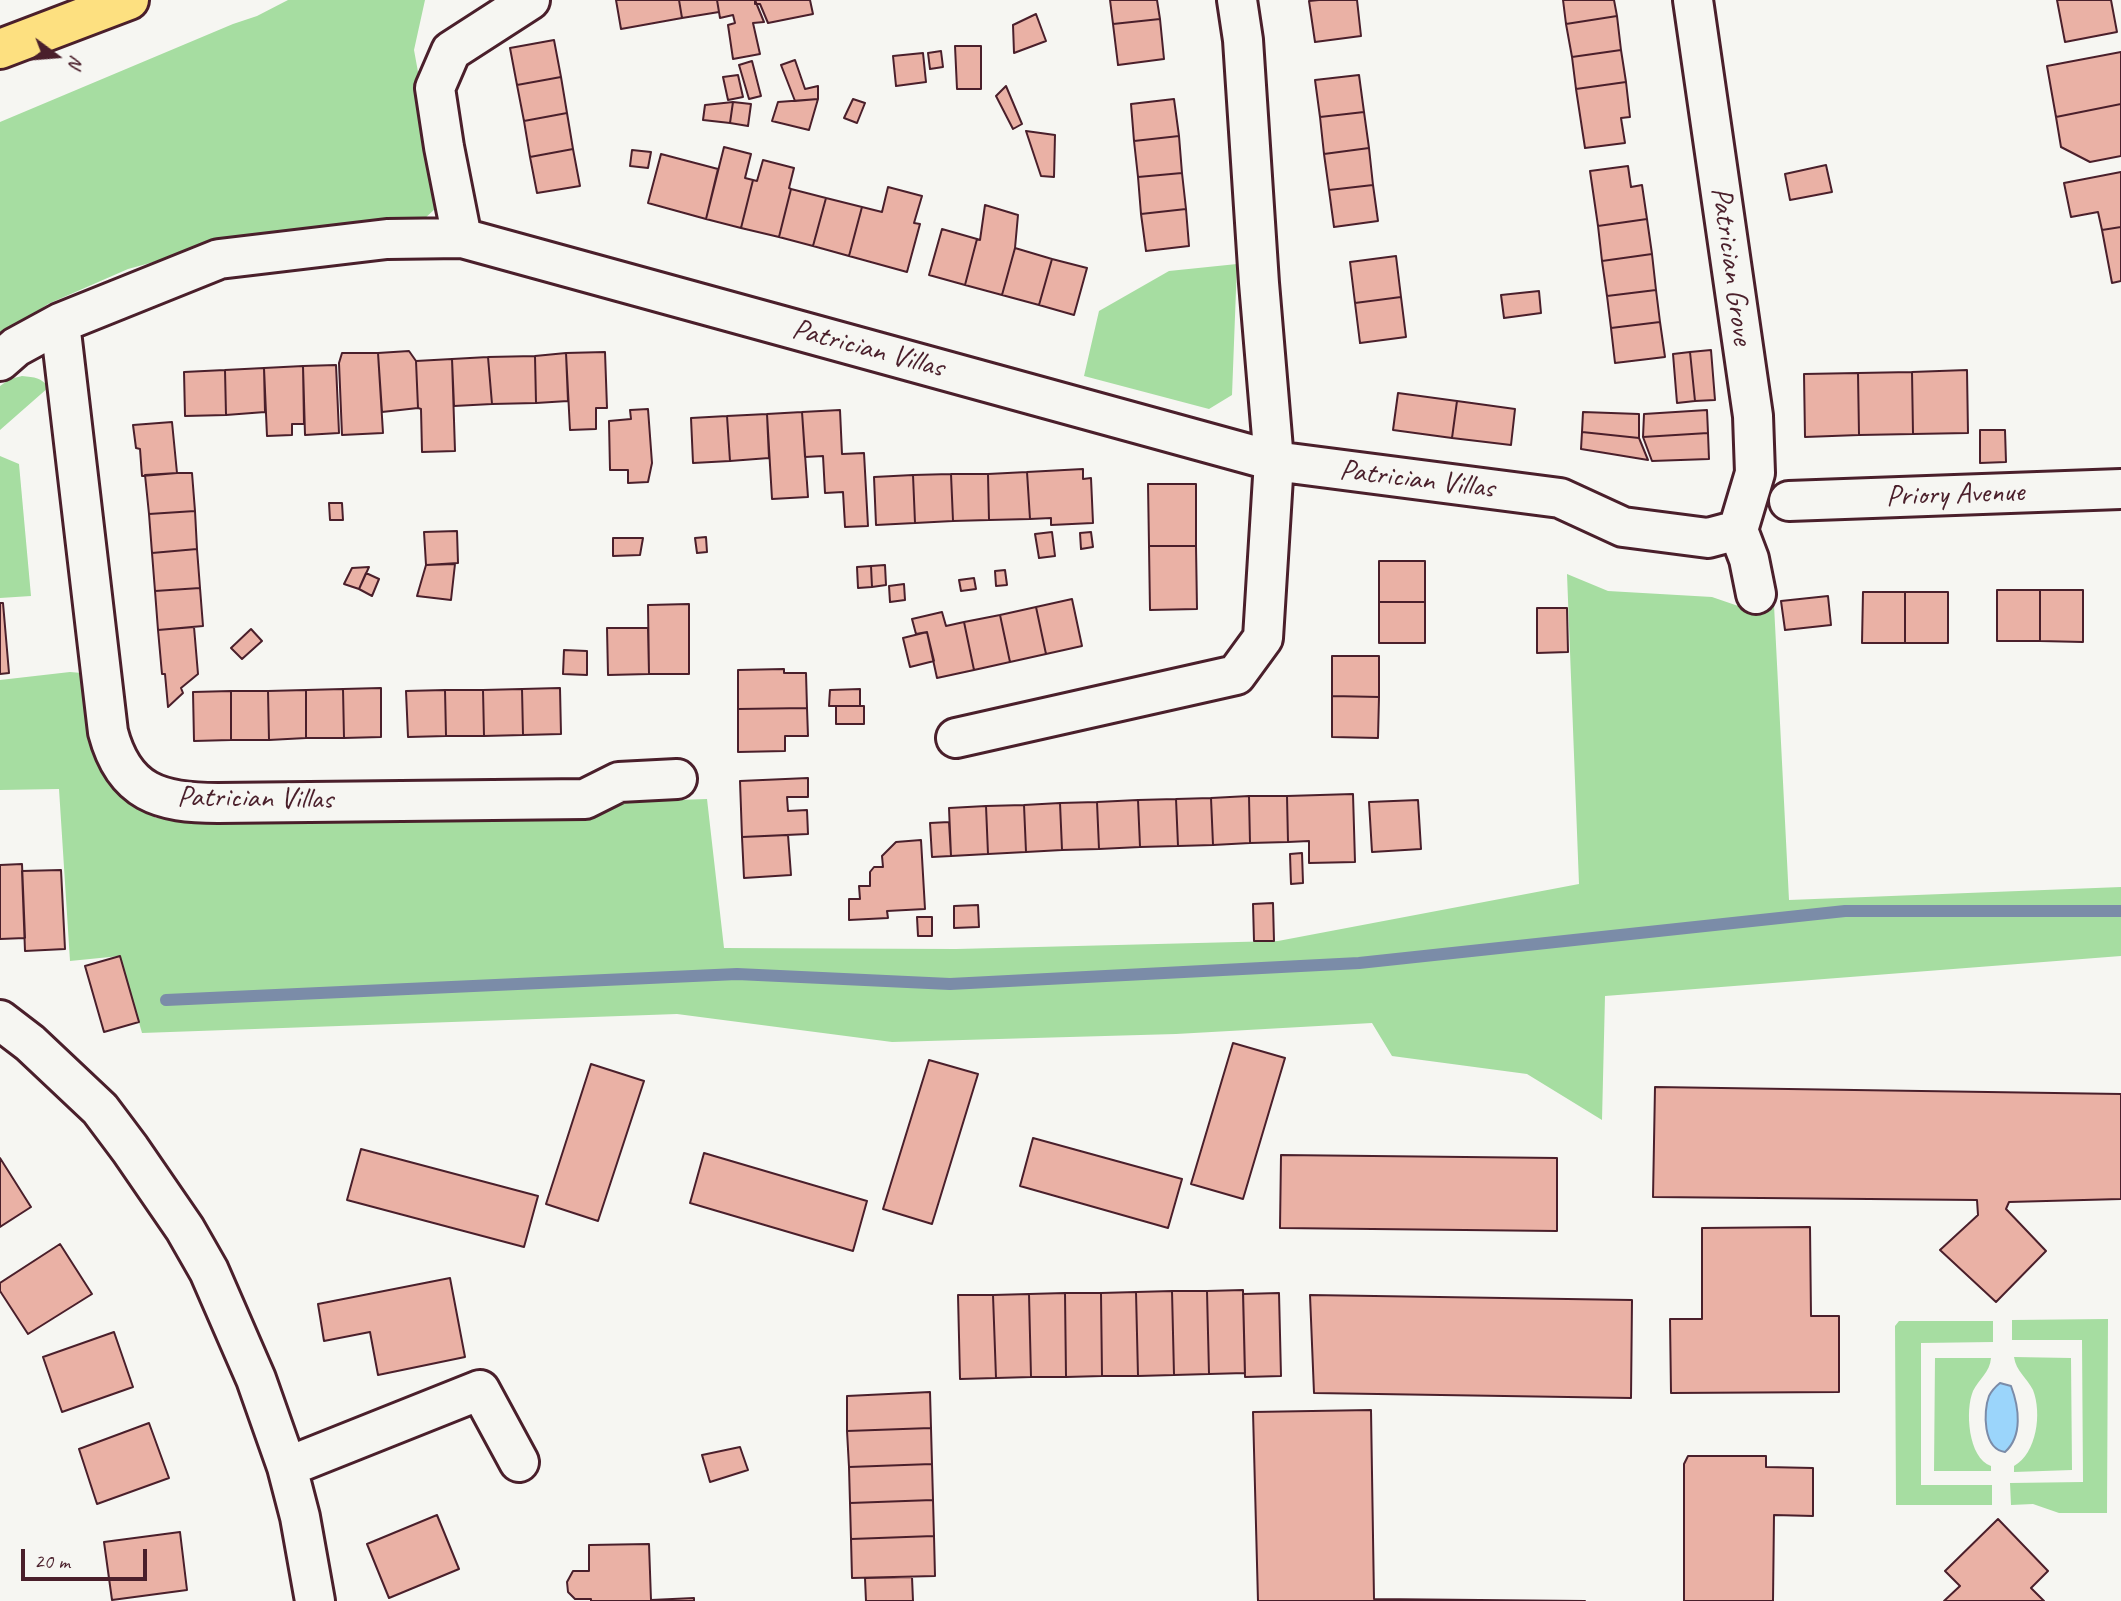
<!DOCTYPE html>
<html>
<head>
<meta charset="utf-8">
<style>
	body { margin:0 }
	#map { position:relative; width:2121px; height:1601px; overflow:hidden; background:#f6f6f2; font-family:Caveat,sans-serif }
	canvas { display:block }
	.north { position:absolute; left:21px; top:21px; width:70px; height:70px; -webkit-text-stroke:5px #f6f6f2; paint-order:stroke; rotate:106deg; font-size:19px; font-weight:700; line-height:28px; text-align:center; color:#4a1f2b }
	.north::after { content:''; display:block; margin:auto; width:24px; height:32px; background:#4a1f2b; clip-path:polygon(50% 0,100% 100%,50% 72%,0 100%) }
	.scale { position:absolute; left:21px; top:1549px; width:126px; height:32px; box-sizing:border-box; border:4px solid #4a1f2b; border-top:0; padding-left:9px; font-size:21px; line-height:24px; white-space:nowrap; color:#4a1f2b; -webkit-text-stroke:5px #f6f6f2; paint-order:stroke }
</style>
</head>
<body>
<div id="map">
<canvas width="2121" height="1601"></canvas>
<div class="north">N</div>
<div class="scale">20 m</div>
</div>
<script>
const ctx = document.querySelector('canvas').getContext('2d');
ctx.lineJoin = 'round';
function paint(path, color) { ctx.fillStyle = color; ctx.fill(path, 'evenodd'); }
function strokePath(path, color, width, dash) { ctx.strokeStyle = color; ctx.lineWidth = width; ctx.lineCap = dash ? 'butt' : 'round'; ctx.setLineDash(dash || []); ctx.stroke(path); }
function label(font, color, halo, rows, align = 'center') {
  ctx.font = font + ' Caveat,sans-serif'; ctx.lineWidth = 7; ctx.setLineDash([]); ctx.textBaseline = 'middle'; ctx.strokeStyle = halo; ctx.fillStyle = color; for (const [text, x, y, turn = 0] of rows) {
    ctx.save(); ctx.translate(x, y); ctx.rotate((+turn || 0) * Math.PI / 180); ctx.textAlign = isNaN(turn) ? turn : align; if (halo) ctx.strokeText(text, 0, 0); ctx.fillText(text, 0, 0); ctx.restore();
  }
}
paint(new Path2D(`
	M288,0H425L414,50L440,192L436,208L423,220L183,254L128,269L48,304L0,337V122L233,24L257,16Z
	M1237,264L1232,395L1209,409L1084,376L1099,311L1169,271Z
	M22,376C35,377 41,378 49,387L0,430V386L10,379Z
	M0,456L19,464L31,596L0,598Z
	M1567,574L1608,591L1712,597L1747,609L1774,605L1789,900L2121,887V956L1605,996L1602,1120L1527,1074L1392,1056L1372,1023L1176,1034L892,1042L677,1014L142,1033L120,956L70,961L59,789L0,790V680L70,672L82,673L121,793L156,818L707,799L724,948L956,949L1278,941L1579,884Z
	M2108,1319L2107,1513H2059L2033,1504L2011,1505L2010,1483L2083,1482L2082,1340H2012V1320Z
	M1899,1321H1993V1342L1921,1343V1485H1992V1505H1896L1895,1326Z
	M2014,1357L2071,1358L2072,1470L2014,1472V1466C2037,1453 2042,1413 2033,1390C2027,1378 2016,1371 2014,1357Z
	M1935,1358H1991C1990,1372 1979,1379 1973,1391C1965,1410 1968,1458 1991,1466V1471H1934Z`), '#a6dda1');
const water = new Path2D(`
	M2000,1383L2011,1386C2019,1407 2023,1436 2005,1452C1983,1449 1983,1412 1989,1396C1992,1390 1995,1387 2000,1383Z`);
paint(water, '#9bd5fb');
strokePath(water, '#7b8ca8', 2);
strokePath(new Path2D(`
	M166,1000L737,974L950,984L1359,963L1845,911H2121`), '#7b8ca8', 12);
const building = new Path2D(`
	M616,0H679L682,18L621,29Z
	M679,0H717L719,12L682,18Z
	M717,0H755L764,22L753,23L760,54L733,59L728,25L735,23L733,15L720,18Z
	M755,0H810L813,14L768,23L760,4H755Z
	M1110,0H1157L1160,19L1113,24Z
	M1319,0H1357L1361,36L1315,42L1309,1Z
	M1563,0H1614L1617,16L1566,24Z
	M2057,0H2111L2117,32L2065,42Z
	M1036,14L1046,41L1014,53L1013,25Z
	M1617,16L1621,50L1572,57L1566,24Z
	M1160,19L1164,59L1118,65L1113,24Z
	M554,40L561,77L517,85L510,48Z
	M955,46H981V89H957Z
	M1621,50L1626,82L1576,89L1572,57Z
	M941,51L943,67L930,69L928,53Z
	M2121,52V104L2056,117L2047,66Z
	M923,53L926,82L896,86L893,56Z
	M795,60L805,89L818,86V99L795,101L781,65Z
	M752,61L761,96L749,99L739,65Z
	M738,75L743,97L728,100L723,77Z
	M1359,75L1364,112L1320,117L1315,80Z
	M561,77L567,113L524,121L517,85Z
	M1626,82L1630,117L1621,118L1625,143L1585,148L1576,89Z
	M1006,86L1022,124L1013,129L996,96Z
	M818,99L809,130L772,121L778,102Z
	M853,99L865,103L857,123L844,118Z
	M1174,99L1179,136L1134,141L1131,104Z
	M733,102L751,104L748,126L730,123Z
	M733,102L730,123L703,120L705,105Z
	M2121,104V156L2090,162L2061,147L2056,117Z
	M1364,112L1369,148L1324,154L1320,117Z
	M567,113L573,149L530,157L524,121Z
	M1026,131L1055,135L1054,177L1041,176Z
	M1179,136L1182,173L1138,177L1134,141Z
	M724,147L751,154L745,178L753,180L741,228L706,219Z
	M1369,148L1373,185L1329,190L1324,154Z
	M573,149L580,186L537,193L530,157Z
	M632,150L651,152L648,168L630,166Z
	M661,154L718,169L706,219L648,203Z
	M763,160L794,168L789,188L791,189L779,237L741,228L753,180L757,181Z
	M1826,165L1832,192L1790,200L1785,174Z
	M1628,166L1631,187L1642,185L1647,219L1598,226L1590,171Z
	M2121,172V227L2102,230L2098,212L2071,217L2064,183Z
	M1182,173L1186,209L1141,214L1138,177Z
	M1373,185L1378,221L1334,227L1329,190Z
	M888,187L922,196L914,223L920,224L907,272L849,256L862,207L882,212Z
	M791,189L826,198L813,246L779,237Z
	M826,198L862,207L849,256L813,246Z
	M985,205L1018,215L1015,248L1002,295L965,285L977,239L980,240Z
	M1186,209L1189,246L1146,251L1141,214Z
	M1647,219L1652,254L1602,261L1598,226Z
	M2121,227V281L2112,283L2102,230Z
	M942,229L977,239L965,285L929,275Z
	M1015,248L1052,259L1039,305L1002,295Z
	M1652,254L1656,290L1607,296L1602,261Z
	M1396,256L1401,297L1355,303L1350,262Z
	M1052,259L1087,268L1074,315L1039,305Z
	M1656,290L1660,322L1611,328L1607,296Z
	M1539,291L1541,313L1504,318L1501,295Z
	M1401,297L1406,337L1360,343L1355,303Z
	M1660,322L1665,357L1615,363L1611,328Z
	M1711,350L1715,400L1695,401L1690,352Z
	M409,351L416,361L418,408L382,412L378,353Z
	M605,352L607,408H596V429L570,430L566,353Z
	M1690,352L1695,401L1677,403L1673,354Z
	M342,353H378L383,433L342,435L339,363Z
	M566,353L568,401L536,403L535,356Z
	M535,356L536,403L492,404L488,357Z
	M488,357L492,404L454,406L452,359Z
	M452,359L455,451L422,452L421,409L418,408L416,361Z
	M336,365L339,433L305,435L303,366Z
	M303,366L304,424H292V435L267,436L264,368Z
	M264,368L265,412L226,415L225,370Z
	M225,370L226,415L185,416L184,372Z
	M1967,370L1968,433L1913,434L1912,372Z
	M1912,372L1913,434L1859,435L1858,373Z
	M1858,373L1859,435L1805,437L1804,374Z
	M1398,393L1457,401L1452,438L1393,430Z
	M1457,401L1515,409L1511,445L1452,438Z
	M648,409L652,463L648,482L628,483V470H610L609,421L631,419L630,410Z
	M840,410L842,454L864,453L868,526L845,527L843,492L825,493L823,456L805,457L802,412Z
	M1707,410L1708,433L1643,437L1644,414Z
	M802,412L808,497L772,499L767,414Z
	M1583,412L1639,414V438L1582,432Z
	M767,414L769,458L730,461L727,416Z
	M727,416L730,461L693,463L691,418Z
	M172,422L177,473L142,476L140,449L136,448L133,425Z
	M1980,430H2005L2006,462L1980,463Z
	M1582,432L1639,438L1648,460L1581,449Z
	M1708,433L1709,459L1652,461L1643,437Z
	M1083,469V479L1091,478L1093,523L1051,525V518L1030,519L1027,472Z
	M1027,472L1030,519L989,520L988,474Z
	M177,473H192L195,511L149,514L145,475Z
	M951,474H988L989,520L953,521Z
	M951,474L953,521L915,523L913,475Z
	M913,475L915,523L876,525L874,477Z
	M1148,484H1196V546H1149Z
	M329,503H342L343,520H330Z
	M195,511L197,549L152,553L149,514Z
	M457,531L458,563L426,565L424,532Z
	M1052,532L1055,556L1039,558L1035,534Z
	M1091,532L1093,547L1081,549L1080,533Z
	M706,537L707,552L697,553L695,538Z
	M613,538H643L640,555L613,556Z
	M1149,546H1196L1197,609L1150,610Z
	M197,549L200,588L155,591L152,553Z
	M1379,561H1425V602H1379Z
	M455,564L451,600L417,596L426,565Z
	M885,565L886,585L872,587L871,566Z
	M871,566L872,587L858,588L857,567Z
	M369,567L359,589L344,584L352,568Z
	M1005,570L1007,585L996,586L995,571Z
	M366,573L379,579L372,596L359,589Z
	M974,578L976,589L961,591L959,580Z
	M904,584L905,600L890,602L889,586Z
	M200,588L203,626L158,630L155,591Z
	M1997,590H2040V641H1997Z
	M2040,590H2083V642L2040,641Z
	M1863,592H1905V643H1862Z
	M1905,592H1948V643H1905Z
	M1828,596L1831,625L1785,630L1781,601Z
	M1072,599L1082,646L1046,654L1036,607Z
	M1379,602H1425V643H1379Z
	M0,603H3L9,673L0,674Z
	M689,604V674H649L648,605Z
	M1036,607L1046,654L1010,662L1000,615Z
	M1537,608H1567L1568,652L1537,653Z
	M942,612L946,626L964,622L974,670L937,678L927,632L916,634L912,619Z
	M1000,615L1010,662L974,670L964,622Z
	M194,627L198,674L181,688L183,693L168,707L165,674H162L158,630Z
	M607,628H648L649,674L608,675Z
	M251,629L262,641L242,659L231,648Z
	M927,632L934,661L910,667L903,638Z
	M564,650L587,651V675L563,674Z
	M1332,656H1379V697L1332,696Z
	M784,669V673H806L807,708L738,709V670Z
	M381,688V737L344,738L343,689Z
	M560,688L561,734L523,735L522,689Z
	M343,689L344,738H306V690Z
	M522,689L523,735L484,736L483,690Z
	M860,689V706H829L830,690Z
	M306,690V738L269,740L268,691Z
	M445,690L446,736L408,737L406,691Z
	M445,690H483L484,736H446Z
	M231,691V740L194,741L193,692Z
	M231,691H268L269,740H231Z
	M1332,696L1379,697L1378,738L1332,737Z
	M836,706H864V724H836Z
	M807,708L808,736H785V751L738,752V709Z
	M808,778V797H787L788,811L807,810L808,834L742,837L740,781Z
	M1353,794L1355,862L1309,863V841L1288,842L1287,796Z
	M1249,796H1287L1288,842L1250,843Z
	M1249,796L1250,843L1213,845L1211,798Z
	M1211,798L1213,845L1178,846L1176,799Z
	M1176,799L1178,846L1140,847L1138,800Z
	M1138,800L1140,847L1099,849L1097,802Z
	M1418,800L1421,849L1372,852L1369,802Z
	M1097,802L1099,849L1062,850L1060,803Z
	M1060,803L1062,850L1026,852L1024,805Z
	M1024,805L1026,852L988,854L986,806Z
	M986,806L988,854L951,856L949,808Z
	M949,822L951,856L932,857L930,823Z
	M788,835L791,875L744,878L742,837Z
	M921,840L925,909L887,911L888,918L849,920V899H860L859,886H870V872L874,867H883L882,856L896,842Z
	M1302,853L1303,883L1291,884L1290,854Z
	M22,864L25,938L0,939V865Z
	M61,870L65,949L25,951L22,871Z
	M1273,903L1274,941H1254L1253,904Z
	M978,905L979,927L954,928V906Z
	M917,917H932V936H918Z
	M120,956L139,1022L104,1032L85,966Z
	M1233,1043L1285,1058L1243,1199L1191,1184Z
	M929,1060L978,1074L932,1224L883,1209Z
	M591,1064L644,1081L598,1221L546,1204Z
	M1655,1087L2121,1094V1199L2009,1202L2006,1209L2046,1251L1996,1302L1940,1250L1978,1215L1977,1200L1653,1197Z
	M1033,1138L1182,1179L1168,1228L1020,1186Z
	M361,1149L538,1196L524,1247L347,1200Z
	M704,1153L867,1201L853,1251L690,1203Z
	M1281,1155L1557,1158V1231L1280,1228Z
	M0,1158L31,1207L0,1227Z
	M1810,1227L1811,1316H1839V1392L1671,1393L1670,1319H1702V1228Z
	M60,1244L92,1294L28,1334L0,1291V1283Z
	M450,1278L465,1357L378,1375L370,1332L324,1341L318,1304Z
	M1243,1290L1245,1373L1209,1374L1207,1291Z
	M1172,1291L1174,1375L1138,1376L1136,1292Z
	M1172,1291H1207L1209,1374L1174,1375Z
	M1136,1292L1138,1376H1102L1101,1293Z
	M1065,1293L1066,1377H1031L1029,1294Z
	M1065,1293H1101L1102,1376L1066,1377Z
	M1279,1293L1281,1376L1245,1377L1243,1294Z
	M1029,1294L1031,1377L996,1378L993,1295Z
	M958,1295H993L996,1378L960,1379Z
	M1310,1295L1632,1300L1631,1398L1314,1393Z
	M114,1332L133,1387L62,1412L43,1357Z
	M930,1392L931,1428L847,1431V1396Z
	M1371,1410L1374,1599L1585,1601H1258L1253,1412Z
	M149,1423L169,1478L97,1504L79,1449Z
	M931,1428L932,1464L849,1467L847,1431Z
	M740,1447L748,1470L710,1482L702,1455Z
	M1688,1456H1766V1467L1813,1468V1516L1774,1515L1773,1601H1684V1464Z
	M932,1464L933,1500L850,1503L849,1467Z
	M933,1500L934,1536L851,1539L850,1503Z
	M437,1515L459,1569L389,1598L367,1544Z
	M1998,1519L2048,1571L2031,1588L2044,1601H1944L1960,1586L1945,1571Z
	M180,1532L187,1590L112,1600L104,1542Z
	M934,1536L935,1576L852,1578L851,1539Z
	M649,1544L651,1600L694,1598V1601H591V1599H575L568,1592L567,1582L573,1571H589V1545Z
	M912,1577L913,1601H866L865,1578Z`);
paint(building, '#eab1a5');
strokePath(building, '#4a1f2b', 2);
const minor = new Path2D(`
	M462,238L444,147L435,88L451,51L530,0
	M60,323L108,732C124,793 160,803 218,803L585,799L619,782L677,779
	M0,361L16,347L60,323L219,259L387,239L462,238L1274,461L1560,498L1623,527L1708,538L1738,530L1755,473L1753,416L1693,0
	M1789,501L2121,489
	M1738,530L1749,559L1756,594
	M956,738L1236,675L1263,638L1274,461L1259,283L1243,40L1237,0
	M0,1020L30,1043L100,1109L130,1149L185,1229L209,1271L256,1379L287,1467L300,1517L315,1601
	M287,1467L480,1390L519,1462`);
const highway = new Path2D(`
	M0,49L129,0`);
strokePath(minor, '#4a1f2b', 44);
strokePath(highway, '#4a1f2b', 44);
strokePath(minor, '#f6f6f2', 38);
strokePath(highway, '#fde080', 38);
label('30px', '#4a1f2b', '#f6f6f2', [
	["Patrician Grove",1731,266,82],
	["Patrician Villas",868,349,15],
	["Patrician Villas",1417,480,7],
	["Priory Avenue",1955,495,-2],
	["Patrician Villas",255,799,1]
]);
</script>
</body>
</html>
